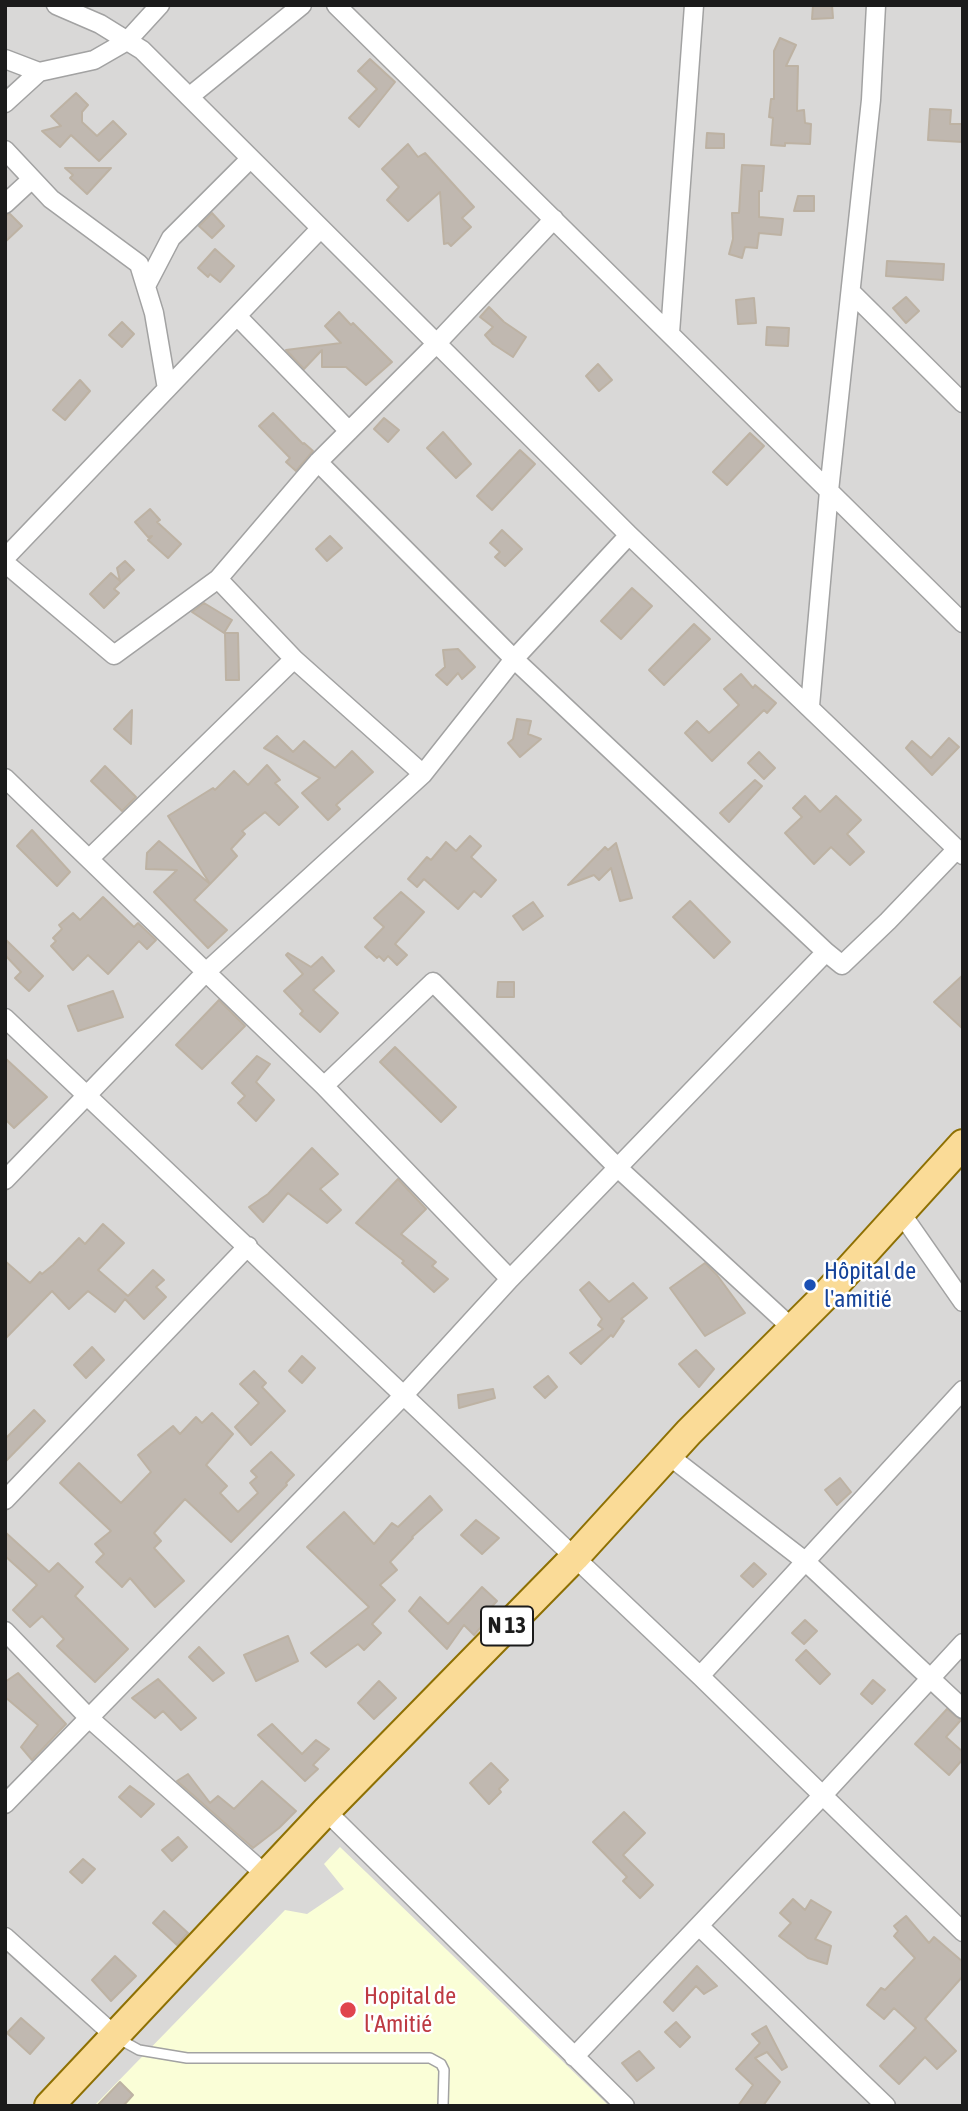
<!DOCTYPE html>
<html>
<head>
<meta charset="utf-8">
<style>
	body { margin:0 }
	#map { position:relative; width:968px; height:2111px; overflow:hidden; background:#eceae0; font-family:"Asap Condensed",sans-serif }
	canvas { display:block }
	.frame { position:absolute; inset:0; border:7px solid #1b1b1b; pointer-events:none }
</style>
</head>
<body>
<div id="map">
<canvas width="968" height="2111"></canvas>
<div class="frame"></div>
</div>
<script>
const ctx = document.querySelector('canvas').getContext('2d');
ctx.lineJoin = 'round';
function paint(path, color) { ctx.fillStyle = color; ctx.fill(path, 'evenodd'); }
function strokePath(path, color, width, dash) { ctx.strokeStyle = color; ctx.lineWidth = width; ctx.lineCap = dash ? 'butt' : 'round'; ctx.setLineDash(dash || []); ctx.stroke(path); }
function label(font, color, halo, rows, align = 'center') {
  ctx.font = font + ' "Asap Condensed",sans-serif'; ctx.lineWidth = 5; ctx.setLineDash([]); ctx.textBaseline = 'middle'; ctx.strokeStyle = halo; ctx.fillStyle = color; for (const [text, x, y, turn = 0] of rows) {
    ctx.save(); ctx.translate(x, y); ctx.rotate((+turn || 0) * Math.PI / 180); ctx.textAlign = isNaN(turn) ? turn : align; if (halo) ctx.strokeText(text, 0, 0); ctx.fillText(text, 0, 0); ctx.restore();
  }
}
paint(new Path2D(`
	M5,5H963V2106H5Z`), '#d9d8d7');
paint(new Path2D(`
	M340,1847L609,2106H94L285,1910L307,1914L344,1889L324,1864Z`), '#fafed7');
const building = new Path2D(`
	M813,5H832L833,18L812,19Z
	M780,38L796,45L786,66H798L797,111L804,110L805,123L811,124L810,144L785,143V146L771,145L773,118L769,117L771,99H774V51Z
	M370,59L395,82L359,127L349,118L377,89L358,71Z
	M76,93L88,105L82,112V122L97,136L113,121L126,134L99,161L71,135L60,147L42,131L61,126L51,116Z
	M930,109L951,110L950,124H963V142L928,140Z
	M707,133L724,134V148H706Z
	M408,144L418,157L425,153L474,207L462,218L471,227L451,246L448,243L444,244L440,192L408,221L387,200L399,187L382,169Z
	M742,165L764,166L762,191H759V217L783,219L781,235L759,233L757,248L745,247L742,258L729,254L733,239L732,213H739Z
	M65,168H111L87,194L70,178L73,175Z
	M798,196H814V211H794Z
	M212,213L224,226L212,238L199,226Z
	M10,214L22,226L5,242V215Z
	M215,249L234,266L220,282L210,274L208,277L198,268Z
	M887,261L944,264L943,280L886,276Z
	M906,297L919,311L906,323L893,308Z
	M754,298L756,323L738,324L736,300Z
	M489,307L504,322L526,337L513,357L493,344L485,335L493,327L480,317Z
	M339,312L351,325L353,323L392,362L366,385L346,367H322V350L304,369L286,350L341,343L325,326Z
	M122,322L134,334L122,347L109,335Z
	M767,327L789,328L788,346L766,345Z
	M598,364L612,380L599,391L586,376Z
	M80,380L90,391L65,420L53,410Z
	M273,413L303,444L304,443L313,451L296,471L286,462L290,458L259,426Z
	M384,418L399,430L388,442L374,429Z
	M443,432L471,464L456,478L427,448Z
	M750,433L764,446L727,485L713,472Z
	M520,450L535,464L492,510L477,496Z
	M150,509L160,520L157,522L181,544L168,558L148,540L152,536L148,537L135,522Z
	M502,530L522,549L505,566L495,557L500,552L490,543Z
	M330,536L342,548L327,561L316,549Z
	M125,561L134,570L114,589L119,593L104,608L90,594L111,573L120,581L117,568Z
	M632,588L652,606L621,639L601,621Z
	M204,603L232,620L224,633L192,612Z
	M694,624L710,639L664,685L649,670Z
	M225,633H238L239,680H226Z
	M458,649L475,667L462,679L458,673L447,685L436,675L445,667L443,650Z
	M741,674L753,688L755,685L776,703L767,713L764,710L712,761L685,733L697,721L709,733L739,705L724,689Z
	M132,710L131,744L114,729Z
	M517,719L531,721L528,734L541,739L520,757L508,743L513,739Z
	M277,736L293,752L304,741L335,768L352,751L373,772L336,805L340,809L328,820L302,793L320,778L264,748Z
	M949,738L959,747L932,775L906,748L912,741L931,758Z
	M759,752L775,768L764,779L748,763Z
	M267,765L280,780L275,783L298,807L279,825L265,812L242,831L245,834L231,849L237,856L210,884L168,816L213,788L215,790L234,771L248,785Z
	M105,766L136,797L122,811L91,781Z
	M755,780L762,786L729,822L720,813Z
	M805,796L820,812L836,796L861,820L847,834L864,852L850,865L831,847L814,864L785,833L802,817L793,808Z
	M32,830L70,872L57,886L17,846Z
	M470,836L481,846L471,857L496,880L481,897L474,891L458,909L424,879L417,887L408,879L427,857L431,860L446,842L456,851Z
	M159,841L210,884L194,900L227,930L208,948L154,892L177,870L146,869L147,853Z
	M616,843L632,898L620,901L611,868L599,880L594,875L568,885L605,847L608,850Z
	M401,892L424,912L395,944L407,955L397,965L388,956L384,961L379,956L377,958L365,947L384,927L374,918Z
	M103,897L134,927L138,923L156,940L147,949L139,941L108,974L88,955L73,970L51,946L56,941L53,938L62,929L59,925L73,913L80,920Z
	M690,901L730,942L714,958L673,917Z
	M533,902L543,916L523,930L513,916Z
	M5,939L43,976L29,991L15,978L21,972L5,955Z
	M288,953L311,967L322,957L334,971L313,990L338,1013L320,1032L300,1014L303,1011L284,991L303,974L286,955Z
	M963,975V1029L934,1002Z
	M498,982H514V997H497Z
	M113,991L123,1017L78,1031L68,1006Z
	M219,1000L245,1026L202,1069L176,1045Z
	M395,1047L456,1107L441,1122L380,1062Z
	M257,1056L270,1064L256,1082L274,1100L256,1121L238,1103L245,1096L232,1083Z
	M5,1058L47,1097L14,1128L5,1119Z
	M312,1148L338,1174L320,1189L341,1210L327,1223L288,1193L263,1222L249,1207L268,1194Z
	M398,1179L426,1209L401,1234L436,1262L432,1266L448,1279L434,1292L402,1263L404,1261L356,1223Z
	M103,1224L124,1243L98,1270L128,1296L153,1270L164,1280L156,1287L166,1297L144,1319L125,1299L115,1312L88,1291L69,1309L52,1291L5,1339V1261L30,1283L40,1272L42,1274L53,1265L79,1238L85,1244Z
	M705,1263L717,1275L745,1313L705,1336L670,1288Z
	M589,1282L609,1302L633,1283L647,1298L621,1319L624,1321L613,1337L611,1335L581,1364L570,1353L603,1329L598,1325L602,1319L580,1290Z
	M92,1347L104,1360L86,1378L74,1365Z
	M696,1350L714,1369L699,1387L679,1364Z
	M302,1356L315,1368L302,1383L289,1371Z
	M254,1371L266,1383L262,1387L285,1411L251,1445L235,1427L259,1403L240,1384Z
	M548,1376L557,1387L545,1398L534,1387Z
	M493,1389L495,1398L459,1408L458,1395Z
	M34,1410L45,1421L5,1462V1439Z
	M212,1413L233,1434L206,1465L227,1486L220,1493L238,1512L258,1493L250,1483L257,1477L251,1471L271,1452L294,1475L286,1483L287,1485L231,1542L185,1499L154,1533L161,1541L154,1548L184,1581L155,1607L130,1578L122,1587L96,1562L104,1554L95,1544L111,1531L60,1483L79,1463L121,1503L151,1472L138,1455L173,1426L180,1434L196,1417L202,1423Z
	M840,1478L851,1492L837,1505L825,1490Z
	M430,1496L442,1510L412,1537L413,1538L390,1562L397,1570L380,1585L395,1600L372,1624L381,1633L364,1650L358,1644L326,1667L311,1653L369,1607L307,1547L344,1512L374,1544L392,1523L398,1527Z
	M476,1520L499,1538L482,1554L461,1535Z
	M5,1532L49,1572L58,1563L83,1587L75,1596L128,1649L95,1682L57,1646L64,1639L42,1616L30,1627L13,1610L37,1585L5,1556Z
	M754,1563L766,1574L753,1587L741,1576Z
	M482,1587L497,1601L486,1613L490,1617L474,1635L464,1625L447,1649L409,1611L420,1597L448,1624Z
	M805,1620L817,1631L804,1644L792,1633Z
	M288,1636L298,1661L256,1681L244,1655Z
	M199,1647L224,1673L213,1681L189,1657Z
	M806,1650L830,1674L820,1684L796,1660Z
	M18,1673L66,1724L32,1760L21,1747L38,1725L5,1697V1682Z
	M158,1679L196,1718L181,1730L163,1711L155,1718L132,1698Z
	M873,1680L885,1690L872,1704L861,1694Z
	M379,1681L396,1698L374,1719L358,1703Z
	M947,1709L961,1720L946,1737L963,1752V1759L949,1775L915,1744Z
	M272,1724L302,1754L316,1740L329,1749L313,1765L318,1769L305,1781L258,1735Z
	M491,1763L508,1780L499,1789L501,1792L489,1804L470,1783Z
	M188,1774L210,1803L218,1796L234,1809L262,1781L296,1811L279,1828L253,1848L177,1781Z
	M130,1786L154,1804L141,1817L119,1797Z
	M624,1812L645,1833L623,1855L653,1885L640,1898L623,1881L627,1877L593,1842Z
	M178,1837L187,1847L172,1861L162,1850Z
	M83,1859L95,1869L82,1883L70,1872Z
	M793,1899L805,1910L811,1900L831,1912L815,1939L831,1946L827,1964L808,1958L779,1936L791,1923L780,1913Z
	M164,1911L188,1933L177,1945L153,1923Z
	M906,1916L929,1943L934,1937L963,1962V1976L925,2019L956,2051L937,2069L925,2057L899,2084L880,2066L916,2028L894,2008L884,2019L867,2005L881,1988L885,1990L915,1958L894,1936L898,1931L894,1926Z
	M115,1956L136,1976L111,2001L92,1980Z
	M697,1966L717,1986L704,1994L696,1986L673,2011L664,2002Z
	M21,2018L44,2038L30,2054L7,2033Z
	M676,2022L690,2037L680,2047L665,2032Z
	M766,2026L787,2067L782,2070L767,2052L755,2058L780,2082L763,2106H738L753,2085L736,2069L760,2043L752,2034Z
	M639,2051L654,2068L637,2081L622,2063Z
	M120,2082L133,2095L123,2106H97Z`);
paint(building, '#c0b8b0');
strokePath(building, '#bdb2a3', 2);
const service = new Path2D(`
	M119,2039L139,2050L187,2058H430L441,2064L444,2070L443,2106`);
const minor = new Path2D(`
	M56,5L100,24L142,50L629,535L963,855
	M336,5L963,623
	M5,59L39,72
	M189,97L302,5
	M5,103L39,72L94,60L127,41L160,5
	M5,150L51,199L139,264L154,313L167,389
	M5,204L32,179
	M146,286L171,238L250,159
	M851,292L963,403
	M237,316L349,431
	M670,333L694,5
	M318,462L514,659L826,952
	M5,558L320,229
	M5,563L114,655L218,579L318,462L436,344L554,219
	M218,579L294,659L423,774
	M810,706L829,491L871,100L876,5
	M5,778L324,1086L510,1279
	M90,858L294,659
	M5,1018L700,1676L963,1932
	M324,1086L433,982L618,1168L793,1329
	M5,1180L206,972L423,774L514,659L629,535
	M901,1213L963,1302
	M668,1455L805,1561L963,1709
	M5,1500L248,1246
	M5,1631L89,1718L266,1875
	M700,1676L963,1390
	M5,1804L403,1396L510,1279L826,952L842,965L888,921L956,850
	M326,1811L625,2106
	M699,1926L886,2106
	M5,1937L115,2036
	M574,2057L822,1796L963,1643`);
const primary = new Path2D(`
	M49,2106L326,1811L575,1557L689,1432L824,1297L963,1144`);
strokePath(service, '#a2a2a2', 12);
strokePath(minor, '#a2a2a2', 21);
strokePath(primary, '#8e7003', 32);
strokePath(service, '#fff', 9);
strokePath(minor, '#fff', 18);
strokePath(primary, '#fadb97', 28);
for (const [x, y, r, color] of [
	[810,1285,7,"#1a4fb4"],
	[348,2010,9,"#e0444e"]
]) { const dot = new Path2D(); dot.arc(x, y, r, 0, 2 * Math.PI); ctx.fillStyle = color; ctx.fill(dot); strokePath(dot, '#fff', 2.5); }
for (const [x, y, w] of [
	[507,1626,52]
]) { const box = new Path2D(); box.roundRect(x - w / 2, y - 19.5, w, 39, 5); ctx.fillStyle = '#fff'; ctx.fill(box); strokePath(box, '#1b1b1b', 2); }
label('bold 23px', '#1b1b1b', null, [
	["N 13",507,1626]
]);
label('24px', '#164399', '#fff', [
	["Hôpital de",824,1271],
	["l'amitié",824,1299]
], 'left');
label('24px', '#be3a42', '#fff', [
	["Hopital de",364,1996],
	["l'Amitié",364,2024]
], 'left');
</script>
</body>
</html>
